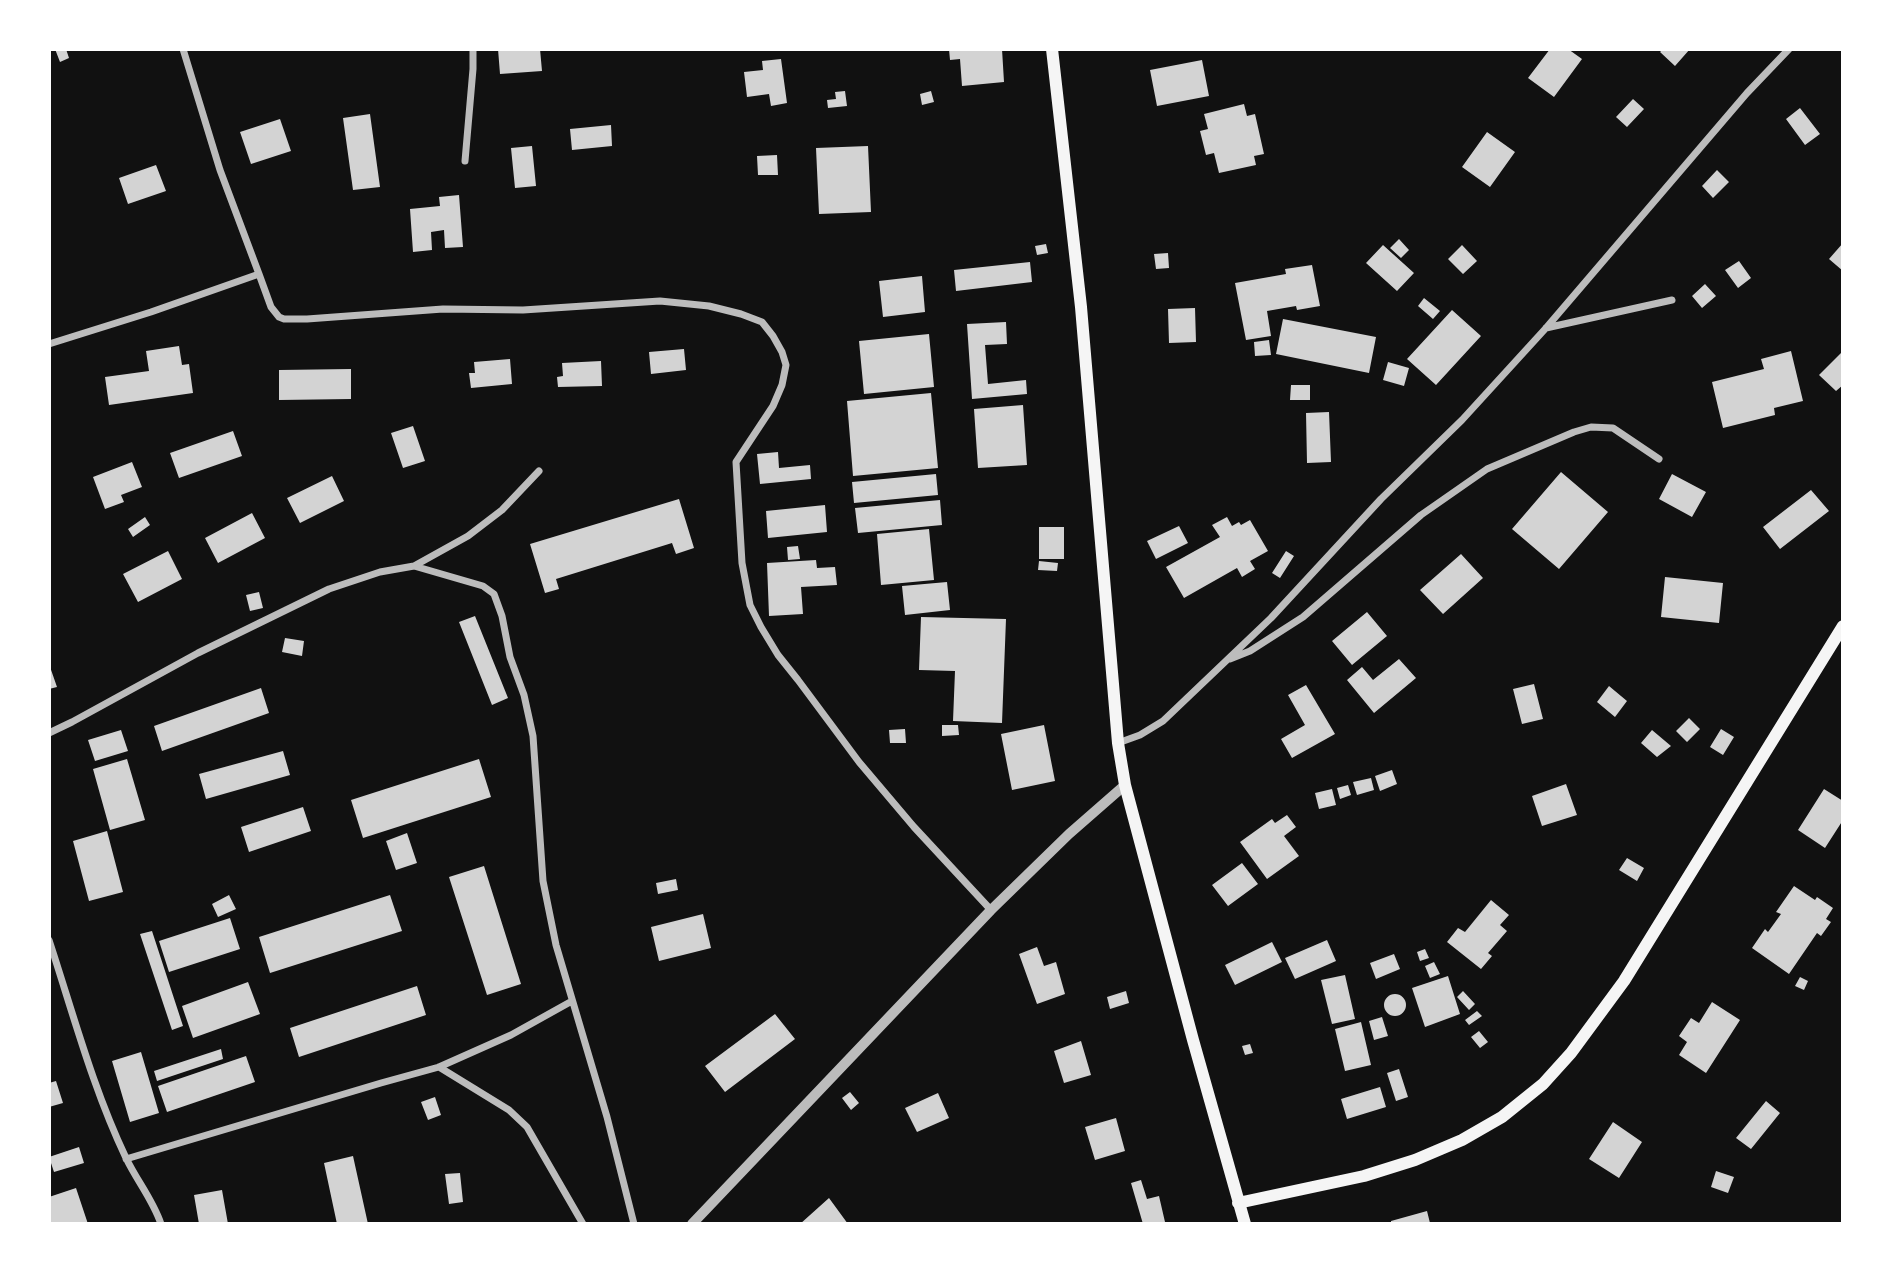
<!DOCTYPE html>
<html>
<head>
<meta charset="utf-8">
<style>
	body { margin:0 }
	#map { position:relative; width:1892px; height:1273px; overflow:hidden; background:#111; font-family:"Source Sans 3",sans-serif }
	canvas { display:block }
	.frame { position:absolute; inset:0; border:51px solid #fff; pointer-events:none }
</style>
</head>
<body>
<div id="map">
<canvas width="1892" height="1273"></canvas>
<div class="frame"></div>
</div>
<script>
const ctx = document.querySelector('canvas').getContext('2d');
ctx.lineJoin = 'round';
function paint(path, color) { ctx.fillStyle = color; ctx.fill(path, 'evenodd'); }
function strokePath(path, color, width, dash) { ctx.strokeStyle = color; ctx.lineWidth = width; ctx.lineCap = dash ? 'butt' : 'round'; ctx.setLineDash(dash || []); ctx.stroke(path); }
paint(new Path2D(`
	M55,49H66L69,58L60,62Z
	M498,49H540L542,71L500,74Z
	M949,49H1002L1004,82L962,86L960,59L950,60Z
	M1550,49H1568L1582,59L1554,97L1528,78Z
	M1663,49H1690L1675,66L1660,52Z
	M781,59L787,103L771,106L769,94L747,97L744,72L763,70L762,61Z
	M1202,60L1209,96L1157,106L1150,70Z
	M845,91L847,106L828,108L827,100L836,99L835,92Z
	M931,91L934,102L922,105L920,94Z
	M1633,99L1644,109L1627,127L1616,117Z
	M1244,104L1247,116L1255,114L1264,154L1254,156L1256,165L1219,173L1214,153L1206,155L1200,131L1208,129L1204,114Z
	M1800,108L1820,134L1805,145L1786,119Z
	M370,114L380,187L353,190L343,118Z
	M280,119L291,151L251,164L240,132Z
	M611,125L612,146L572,150L570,129Z
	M1487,132L1515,152L1490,187L1462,167Z
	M532,146L536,186L515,188L511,148Z
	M868,146L871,212L819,214L816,148Z
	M777,155L778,175H758L757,156Z
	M156,165L166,191L128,204L119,178Z
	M1717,170L1729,182L1713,198L1702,186Z
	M459,195L463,247L445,248L444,230L431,232L432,250L413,252L410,209L440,206L439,197Z
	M1399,239L1409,250L1401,258L1390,248Z
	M1843,243V271L1829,259Z
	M1046,244L1048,253L1037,255L1035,246Z
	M1383,245L1414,273L1397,291L1366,263Z
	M1462,245L1477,261L1463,274L1448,259Z
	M1168,253L1169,268L1156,269L1154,254Z
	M1739,261L1751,278L1738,288L1725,270Z
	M1030,262L1032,282L956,291L954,270Z
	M1312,265L1320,306L1297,310L1296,306L1267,311L1271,336L1246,340L1235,283L1286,274L1285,269Z
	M922,276L925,312L883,317L879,281Z
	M1705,284L1716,296L1702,308L1692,296Z
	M1424,298L1440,311L1433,319L1418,306Z
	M1195,308L1196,342L1169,343L1168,309Z
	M1452,310L1481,336L1436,385L1407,359Z
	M1283,319L1376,337L1369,373L1276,354Z
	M1006,322L1007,344L985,345L988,384L1026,380L1027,394L972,399L967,324Z
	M929,334L934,387L864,394L859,341Z
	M1269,340L1271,355L1255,356L1254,342Z
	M179,346L182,365L189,364L193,393L109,405L105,377L149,371L146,351Z
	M684,349L686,370L651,374L649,352Z
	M1791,351L1803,401L1774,408L1775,415L1723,428L1712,382L1764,369L1761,359Z
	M1843,351V385L1836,391L1819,375Z
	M510,359L512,384L471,388L469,373H475L474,362Z
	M601,361L602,386L558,387L557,377L563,376L562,363Z
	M1388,362L1409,368L1404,386L1383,380Z
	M351,369V399L279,400V370Z
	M1291,385H1310V400H1290Z
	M931,393L938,468L853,476L847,401Z
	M1023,405L1027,465L978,468L974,409Z
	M1329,412L1331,462L1307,463L1306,413Z
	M413,426L425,461L403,468L391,433Z
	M233,431L242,456L179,478L170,453Z
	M778,452L779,468L810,465L811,479L760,484L757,454Z
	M132,462L142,487L121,495L124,502L105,509L93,477Z
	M1561,472L1608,512L1559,569L1512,529Z
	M936,474L938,495L854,503L852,482Z
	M1672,474L1706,492L1692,517L1659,499Z
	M332,476L344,501L300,523L287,498Z
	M1811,490L1829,511L1780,549L1763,527Z
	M679,499L694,548L676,554L672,543L556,579L559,589L545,593L530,544Z
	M940,500L942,525L858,533L855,508Z
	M825,505L827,532L768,538L766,511Z
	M252,513L265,538L218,563L205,538Z
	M145,517L150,525L133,537L128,529Z
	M1227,517L1232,526L1239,522L1241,525L1250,520L1268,551L1250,561L1255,569L1242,577L1237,568L1184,598L1166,567L1220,537L1212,525Z
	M1179,526L1188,543L1156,559L1147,541Z
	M1039,527H1064V559H1039Z
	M929,529L934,580L881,585L877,534Z
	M798,546L800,559L788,560L787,547Z
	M168,551L182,579L138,602L123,574Z
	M1286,551L1294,556L1280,578L1272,573Z
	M1461,554L1483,578L1443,614L1420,590Z
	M816,560L817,568L835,567L837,585L801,587L803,614L769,616L767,563Z
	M1039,561L1058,563L1057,571L1038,570Z
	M1665,577L1723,583L1719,623L1661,617Z
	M947,582L950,610L905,615L902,586Z
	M259,592L263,608L250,611L246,595Z
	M1367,612L1387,636L1352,665L1332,641Z
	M475,616L508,698L492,705L459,622Z
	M921,617L1006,619L1002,723L953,721L955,671L919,670Z
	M285,638L304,641L302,656L282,652Z
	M1399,659L1416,678L1374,713L1347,680L1362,667L1373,680Z
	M49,664L57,687L49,689Z
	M1534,684L1543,719L1522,724L1513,689Z
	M1306,685L1335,734L1292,758L1281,739L1305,725L1288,695Z
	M1609,686L1627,701L1615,717L1597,702Z
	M261,688L269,713L162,751L154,726Z
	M1689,718L1700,729L1687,742L1676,731Z
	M942,725H958L959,735L942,736Z
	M1044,725L1055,781L1012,790L1001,734Z
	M905,729L906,743H890L889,730Z
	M1721,729L1734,737L1723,755L1710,747Z
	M121,730L128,751L95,761L88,740Z
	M1652,730L1671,746L1657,757L1641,743Z
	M283,751L290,775L206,799L199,774Z
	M127,759L145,820L110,830L93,769Z
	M479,759L491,797L363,838L351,800Z
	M1392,770L1397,784L1380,791L1375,776Z
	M1371,778L1374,790L1357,795L1353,782Z
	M1566,784L1577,815L1542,826L1532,796Z
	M1348,785L1351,795L1340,799L1337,788Z
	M1332,789L1336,805L1319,809L1315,793Z
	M1824,789L1843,801V820L1825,848L1798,830Z
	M303,807L311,831L249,852L241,827Z
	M1287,815L1296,827L1284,836L1299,856L1267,879L1240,842L1272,819L1275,823Z
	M107,831L123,892L89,901L73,841Z
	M407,833L417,863L396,870L386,841Z
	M1627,858L1644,868L1637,881L1619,870Z
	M1242,863L1258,884L1228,906L1212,885Z
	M484,866L521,984L487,995L449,877Z
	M676,879L678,890L658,894L656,883Z
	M1794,886L1815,900L1817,897L1833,908L1826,919L1831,922L1821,936L1817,933L1789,974L1752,948L1765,929L1768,932L1781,914L1776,912Z
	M229,895L236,909L218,917L212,904Z
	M390,895L402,931L270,973L259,937Z
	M1491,900L1509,915L1500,925L1507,931L1488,953L1492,956L1481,969L1447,942L1458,928L1465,932Z
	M703,914L711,948L659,961L651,927Z
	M230,918L240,949L169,972L159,941Z
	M152,931L183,1026L172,1030L140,934Z
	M1327,940L1336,961L1295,979L1285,958Z
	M1272,942L1282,962L1235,985L1225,965Z
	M1037,947L1044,966L1056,962L1065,994L1037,1004L1019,954Z
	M1425,949L1429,958L1420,961L1417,952Z
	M1394,954L1400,969L1376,979L1370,963Z
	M1434,962L1440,974L1430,978L1425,966Z
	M1345,975L1355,1019L1332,1024L1321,980Z
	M1448,976L1460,1014L1425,1027L1412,988Z
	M1800,977L1808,981L1804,990L1795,986Z
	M248,982L260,1014L193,1038L182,1006Z
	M417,986L426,1015L299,1057L290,1028Z
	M1126,991L1129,1003L1110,1009L1107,997Z
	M1463,991L1475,1004L1469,1010L1457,997Z
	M1384 1005a11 11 0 1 1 22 0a11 11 0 1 1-22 0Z
	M1712,1002L1740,1020L1706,1073L1679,1055L1687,1042L1679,1036L1691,1018L1699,1023Z
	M1477,1011L1482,1016L1469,1025L1465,1020Z
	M775,1014L795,1039L725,1092L705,1066Z
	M1382,1017L1388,1036L1374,1040L1369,1021Z
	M1361,1022L1371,1065L1345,1071L1335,1029Z
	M1479,1031L1488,1042L1480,1048L1471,1037Z
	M1081,1041L1091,1075L1064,1083L1054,1051Z
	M1250,1044L1253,1053L1245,1055L1242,1046Z
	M221,1049L223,1059L157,1081L154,1071Z
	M141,1052L159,1113L130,1122L112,1061Z
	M246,1056L255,1082L167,1112L158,1086Z
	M1399,1069L1408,1097L1396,1101L1387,1073Z
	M56,1081L63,1103L49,1107V1083Z
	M1380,1087L1386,1107L1347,1119L1341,1099Z
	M850,1092L859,1103L851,1110L842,1098Z
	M938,1093L949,1118L917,1132L905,1108Z
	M435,1097L441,1115L428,1120L421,1102Z
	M1766,1101L1780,1113L1751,1149L1736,1138Z
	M1116,1118L1125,1151L1095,1160L1085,1127Z
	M1613,1122L1642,1142L1619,1178L1589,1159Z
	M79,1147L84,1163L54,1172L49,1157Z
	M353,1156L368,1224H337L324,1163Z
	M1716,1171L1734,1177L1728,1193L1711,1187Z
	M460,1173L463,1202L449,1204L445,1174Z
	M1141,1180L1147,1199L1159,1196L1165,1222L1158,1224H1143L1131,1183Z
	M76,1188L88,1224H50L49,1197Z
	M222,1190L228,1224H199L194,1195Z
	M829,1198L848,1224H800Z
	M1427,1211L1430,1223L1391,1224V1221Z`), '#d3d3d3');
strokePath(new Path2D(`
	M183,49L220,170L259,274
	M465,161L473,69V49
	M1546,328L1672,300
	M49,344L151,312L259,274L271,307L279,317L284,319H307L443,309L523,310L660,301L709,306L741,314L762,322L773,336L782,352L786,365L782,385L773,406L736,462L742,563L750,605L761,627L778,655L798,680L859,762L914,827L991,910
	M414,566L483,586L494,594L502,616L510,657L524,695L533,736L543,881L556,945L607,1117L634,1224
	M1230,659L1250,651L1303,617L1421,515L1487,469L1574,432L1591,427L1613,428L1659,459
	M49,733L72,722L198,653L329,589L380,572L414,566L468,536L502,510L539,471
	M1118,743L1140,735L1163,721L1271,618L1381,499L1462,420L1546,328L1747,93L1789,49
	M49,940C73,1013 93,1089 126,1158C137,1181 153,1200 161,1224
	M439,1067L509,1110L527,1127L583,1224
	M126,1159L381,1083L439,1067L511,1035L572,1001`), '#bcbcbc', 7);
strokePath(new Path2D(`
	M692,1224L991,910L1069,834L1125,785`), '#bcbcbc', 10);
strokePath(new Path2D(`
	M1052,49L1081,307L1118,743L1125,785L1193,1040L1245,1224
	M1238,1203L1364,1176L1415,1160L1462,1140L1502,1117L1543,1084L1571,1053L1624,981L1843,626`), '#f5f5f5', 12);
</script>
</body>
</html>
